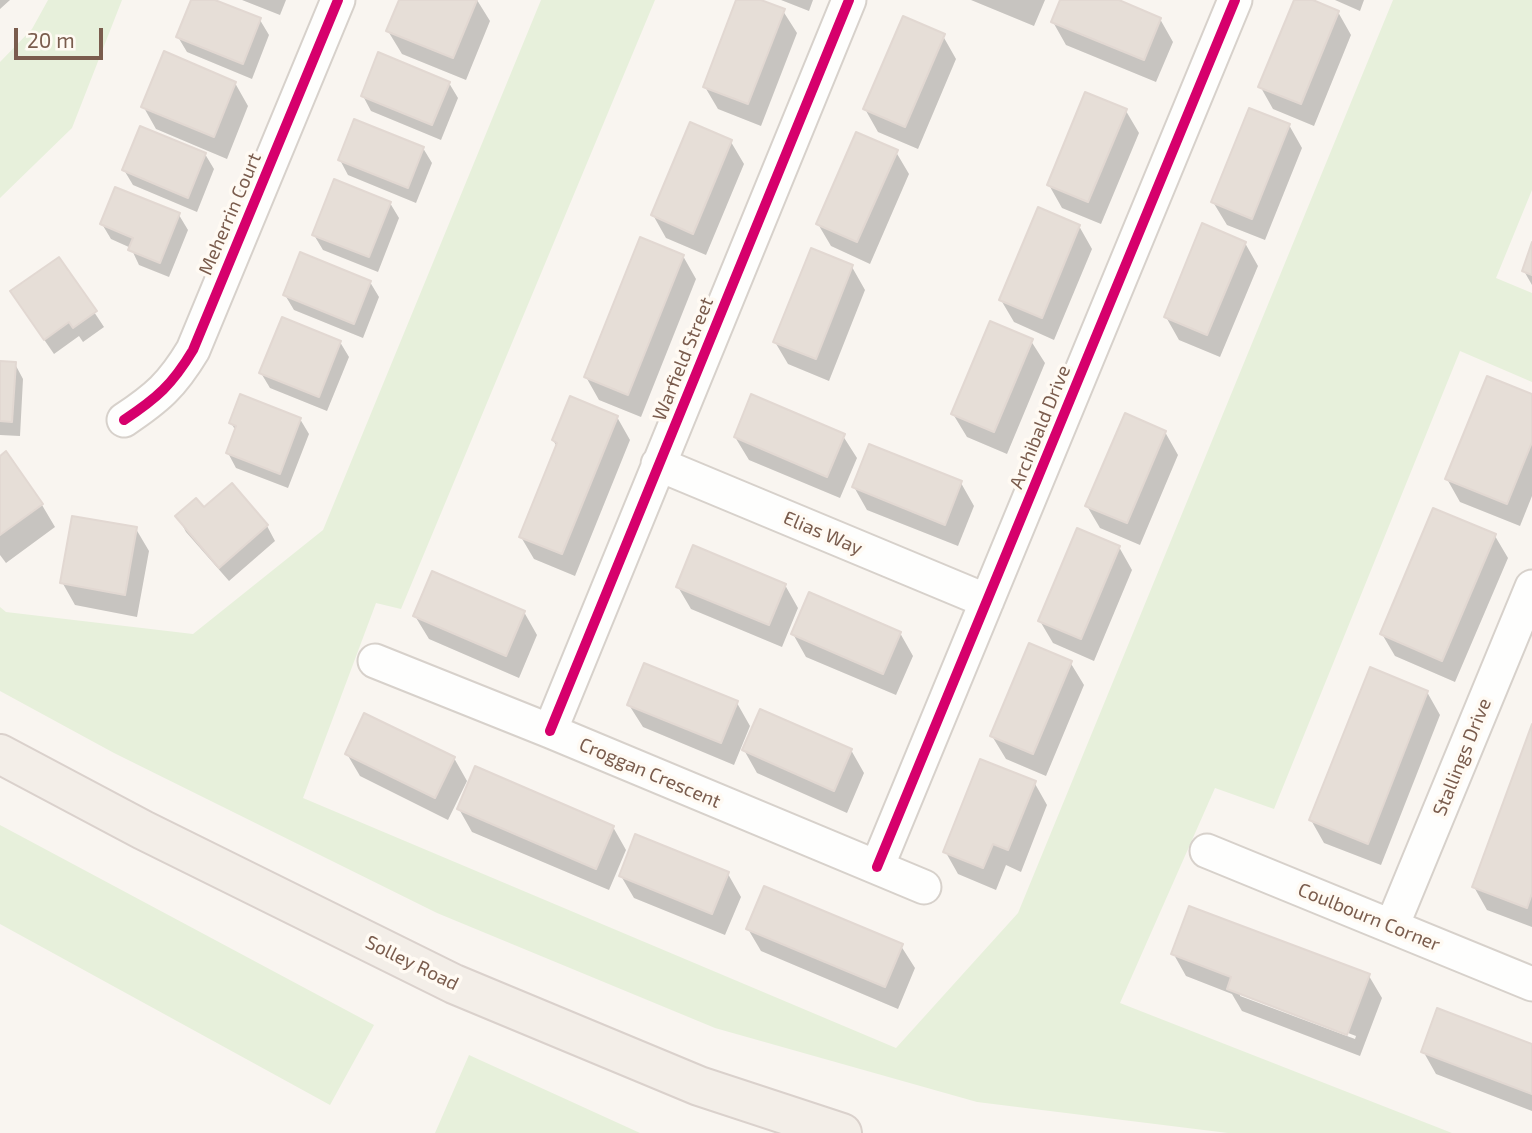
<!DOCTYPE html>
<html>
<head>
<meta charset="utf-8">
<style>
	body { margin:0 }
	#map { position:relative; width:1532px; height:1133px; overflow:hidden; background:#f9f5f0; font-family:"Exo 2",sans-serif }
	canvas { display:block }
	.scale { position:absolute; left:14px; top:28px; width:89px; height:32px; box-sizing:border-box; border:4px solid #7a5c4d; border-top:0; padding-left:9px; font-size:21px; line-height:24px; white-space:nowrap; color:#7a5c4d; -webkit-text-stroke:5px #fffaf3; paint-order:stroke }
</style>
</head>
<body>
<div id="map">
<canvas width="1532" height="1133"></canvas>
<div class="scale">20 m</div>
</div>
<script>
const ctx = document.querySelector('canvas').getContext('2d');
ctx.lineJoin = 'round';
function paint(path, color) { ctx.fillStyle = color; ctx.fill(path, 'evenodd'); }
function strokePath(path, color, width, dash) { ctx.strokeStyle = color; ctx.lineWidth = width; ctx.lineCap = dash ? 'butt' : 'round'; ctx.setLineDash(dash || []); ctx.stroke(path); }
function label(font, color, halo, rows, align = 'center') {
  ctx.font = font + ' "Exo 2",sans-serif'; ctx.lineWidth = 7; ctx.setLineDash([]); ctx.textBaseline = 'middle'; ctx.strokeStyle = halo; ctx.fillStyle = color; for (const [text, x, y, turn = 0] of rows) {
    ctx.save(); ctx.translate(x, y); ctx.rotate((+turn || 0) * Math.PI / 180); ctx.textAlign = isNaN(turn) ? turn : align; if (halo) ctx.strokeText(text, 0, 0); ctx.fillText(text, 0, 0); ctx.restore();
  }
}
paint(new Path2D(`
	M48,0H122L72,128L0,198V62L32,29Z
	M541,0H655L401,609L376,603L303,798L896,1048L1018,913L1393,0H1532V190L1496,278L1532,293V382L1460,351L1274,809L1215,788L1120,1003L1452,1133H1228L977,1102L715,1028L437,913L114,753L0,691V607L6,612L193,634L323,530Z
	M0,825L374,1025L330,1105L0,924Z
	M469,1055L640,1133H435Z`), '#e7f0db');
paint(new Path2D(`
	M0,0H10L0,9Z
	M192,0H210L260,20L269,35L252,79L187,52L178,37Z
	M242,0H286L280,15Z
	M401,0H477L490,21L466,80L402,54L388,31Z
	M738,0H756L783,11L797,33L761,126L718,109L705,87Z
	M781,0H813L809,11Z
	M971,0H1045L1034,26Z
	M1062,0H1114L1160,19L1173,42L1156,82L1066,45L1053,22Z
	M1296,0H1308L1338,12L1351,35L1314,126L1273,109L1260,86Z
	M1335,0H1364L1360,11Z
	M943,36L956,59L918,149L878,132L865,109Z
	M235,83L248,106L227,159L156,129L143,106Z
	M449,83L458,98L441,140L371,111L363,96Z
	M1126,111L1139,133L1101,224L1062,208L1049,185Z
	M1289,125L1302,148L1265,240L1227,225L1213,202Z
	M731,142L744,164L706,255L666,238L653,215Z
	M423,148L432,163L416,203L348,175L340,160Z
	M896,152L909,174L870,264L831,246L818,224Z
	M205,154L214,169L197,212L133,185L124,170Z
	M390,203L399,218L378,272L323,250L314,235Z
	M179,215L188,230L169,277L139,265L131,248L111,239L102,224Z
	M1079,226L1092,249L1054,340L1014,322L1001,300Z
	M1245,243L1258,266L1220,357L1179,340L1166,317Z
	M1532,248V285L1524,271Z
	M683,256L696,279L641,417L599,400L586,377Z
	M59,259L104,327L83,342L79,336L54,354L21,306Z
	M852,267L865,290L829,381L788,364L775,342Z
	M370,282L379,297L363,338L294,310L285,295Z
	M1031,341L1045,363L1007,454L967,437L953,414Z
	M340,342L349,357L327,411L270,388L261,373Z
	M0,363L15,364L23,379L20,436L0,435Z
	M1532,396V496L1520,526L1460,502L1447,479Z
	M617,417L630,440L575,576L534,559L521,537L557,447L553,440Z
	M300,419L309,434L288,488L236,468L228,453L236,431L231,423Z
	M1165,432L1178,455L1140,545L1100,528L1087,506Z
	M843,436L857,458L840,498L749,460L735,437Z
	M0,458L42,505L55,527L6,563L0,555Z
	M961,483L974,506L958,546L867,510L854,487Z
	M204,510L267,526L275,541L229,581L186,532L178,517Z
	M136,529L149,551L137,617L75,605L62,582Z
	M1495,536L1508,558L1455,682L1395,656L1382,634Z
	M1119,547L1132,570L1094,661L1053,643L1040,621Z
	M785,585L798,608L782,647L691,609L678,587Z
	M524,612L537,635L519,678L429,639L415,616Z
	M900,633L913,656L896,695L806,657L793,634Z
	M1070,662L1084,685L1046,776L1006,759L992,736Z
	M1427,692L1440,715L1381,865L1324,843L1311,820Z
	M737,703L750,726L734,765L643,727L629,705Z
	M1532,729V927L1487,910L1474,887Z
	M744,750H851L864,773L847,813L757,773Z
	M347,754L454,758L467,781L448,820L360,776Z
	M1034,782L1047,805L1021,872L1006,865L996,890L958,874L945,851Z
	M459,809L613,827L626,850L609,890L472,832Z
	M728,874L741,897L725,935L634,898L621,876Z
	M748,929L901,946L915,968L898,1009L761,951Z
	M1173,953L1369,976L1382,998L1360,1056L1242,1011L1232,994L1186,976ZM1240,992L1356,1036L1355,1039L1240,996Z
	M1532,1046V1111L1436,1074L1423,1051Z`), '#0003');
const building = new Path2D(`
	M191,0H215L261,18L243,64L176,37Z
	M399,0H477L453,58L386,31Z
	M736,0H761L785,9L748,104L703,87Z
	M1060,0H1119L1161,18L1144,60L1051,22Z
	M1294,0H1313L1339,11L1301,104L1258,87Z
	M903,16L945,34L905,127L863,109Z
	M164,51L236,82L214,137L141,107Z
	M378,52L450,82L432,125L361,96Z
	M1085,92L1127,109L1088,202L1047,185Z
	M1249,108L1290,124L1252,219L1211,202Z
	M354,119L424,147L408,188L338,160Z
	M690,122L732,140L693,234L651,215Z
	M140,126L206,153L188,198L122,170Z
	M856,132L898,150L857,242L816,224Z
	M334,179L391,202L369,257L312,235Z
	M115,187L180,213L160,263L128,250L133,238L100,224Z
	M1038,207L1080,225L1042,318L999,300Z
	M1202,223L1246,242L1207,335L1164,317Z
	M640,237L684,255L628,395L584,377Z
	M1532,242V275L1522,271Z
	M811,248L853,265L816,359L773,342Z
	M300,252L371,281L354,324L283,295Z
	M59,257L97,311L73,328L69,322L44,340L10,291Z
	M282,317L341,341L319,397L259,373Z
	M990,321L1033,339L994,432L951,414Z
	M0,361L16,362L12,422L0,421Z
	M1487,376L1532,394V442L1507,504L1445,479Z
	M240,394L301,418L280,474L226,453L236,426L229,423Z
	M751,394L845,434L827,477L734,437Z
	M570,396L618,416L562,554L519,537L557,443L552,440Z
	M1125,413L1166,431L1127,523L1085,506Z
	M869,444L962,481L945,525L852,487Z
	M6,451L43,504L0,535V456Z
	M232,483L268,525L219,568L175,516L196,498L204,507Z
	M1433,508L1496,534L1442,661L1380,634Z
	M72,516L137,527L125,595L60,583Z
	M1077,528L1120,546L1081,639L1038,621Z
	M693,545L786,584L769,625L676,587Z
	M432,571L525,611L506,656L413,616Z
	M809,592L901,632L883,674L791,634Z
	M1029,643L1072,661L1033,754L990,736Z
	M644,663L738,701L721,743L627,705Z
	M1370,667L1428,691L1368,844L1309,820Z
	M760,709L852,749L834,791L742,750Z
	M364,713L455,757L435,798L345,754Z
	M1532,724V893L1527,908L1472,887Z
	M980,759L1036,781L1008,850L993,844L983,868L943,852Z
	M475,766L614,826L596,869L457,809Z
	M635,834L729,872L712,914L619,876Z
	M764,886L903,944L885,987L746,929Z
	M1189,906L1370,974L1347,1035L1227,989L1231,977L1171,954Z
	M1437,1008L1532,1044V1094L1421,1052Z`);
paint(building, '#e6ded7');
strokePath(building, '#e2d8d2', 2);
const minor = new Path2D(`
	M124,420C157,398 172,385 193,350L338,0
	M658,464L987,601
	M375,661L550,731L924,887
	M550,731L849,0
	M1207,851L1532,984
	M877,867L1235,0
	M1392,926L1532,587`);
const major = new Path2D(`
	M0,754L143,830L454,984L699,1086L842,1133`);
strokePath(minor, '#d7d1cb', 37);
strokePath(major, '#dad1cc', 42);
strokePath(minor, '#fefefd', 33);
strokePath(major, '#f3eee8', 38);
strokePath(new Path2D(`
	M124,420C157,398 172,385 193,350L338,0
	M550,731L849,0
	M877,867L1235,0`), '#d6006c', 10);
label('19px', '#7a5c4d', '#fffaf3', [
	["Meherrin Court",230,214,-67],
	["Warfield Street",683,359,-68],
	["Archibald Drive",1040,427,-68],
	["Elias Way",823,533,23],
	["Stallings Drive",1462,757,-68],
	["Croggan Crescent",650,773,23],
	["Coulbourn Corner",1369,917,22],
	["Solley Road",412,963,26]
]);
</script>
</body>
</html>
